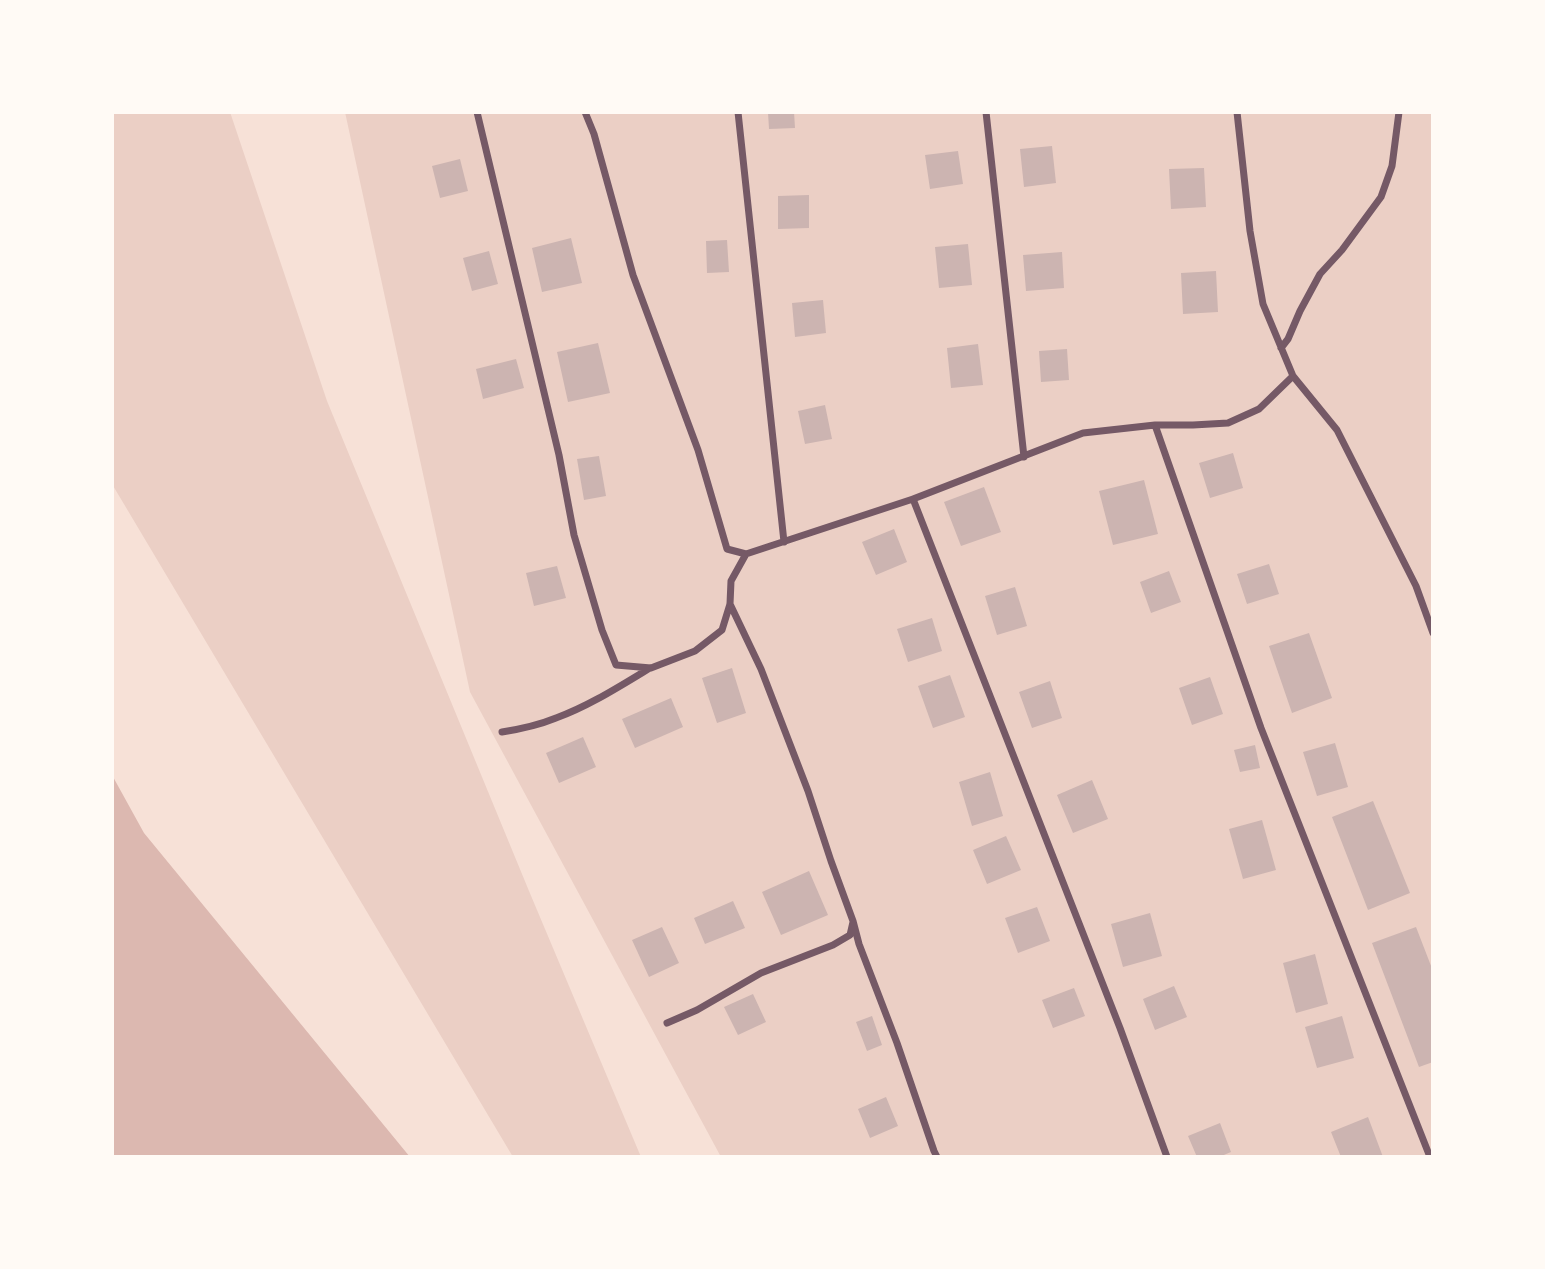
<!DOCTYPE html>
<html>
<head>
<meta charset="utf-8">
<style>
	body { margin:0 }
	#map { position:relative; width:1545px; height:1269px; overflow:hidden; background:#f7e1d7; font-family:Montserrat,sans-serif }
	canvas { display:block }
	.frame { position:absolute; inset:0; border:114px solid #fffaf5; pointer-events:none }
</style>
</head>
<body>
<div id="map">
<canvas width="1545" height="1269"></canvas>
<div class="frame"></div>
</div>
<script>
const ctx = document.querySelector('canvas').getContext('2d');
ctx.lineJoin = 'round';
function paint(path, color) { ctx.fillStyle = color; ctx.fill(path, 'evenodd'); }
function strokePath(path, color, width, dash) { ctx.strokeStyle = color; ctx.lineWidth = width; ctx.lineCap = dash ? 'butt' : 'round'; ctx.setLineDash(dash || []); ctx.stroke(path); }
paint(new Path2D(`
	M112,112H230L327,401L529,891L641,1157H513L112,484Z
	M345,112H1433V1157H721L470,692Z`), '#ebcfc5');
paint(new Path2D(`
	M112,775L144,833L410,1157H112Z`), '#dcb8b0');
paint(new Path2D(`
	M768,112H794L795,128L769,129Z
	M1052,146L1056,183L1024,187L1020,149Z
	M958,151L963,184L930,189L925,155Z
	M460,159L468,191L440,198L432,166Z
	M1204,168L1206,207L1171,209L1169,169Z
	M809,195V228L778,229V196Z
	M571,238L582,283L542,292L532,248Z
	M727,240L729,272L707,273L706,241Z
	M968,244L972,285L939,288L935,247Z
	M489,251L498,284L472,291L463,258Z
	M1062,252L1064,288L1026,291L1023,255Z
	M1216,271L1218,312L1183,314L1181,273Z
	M823,300L826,333L795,337L792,303Z
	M598,343L610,393L568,402L557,352Z
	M978,344L983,385L951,388L947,348Z
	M1067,349L1069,380L1041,382L1039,351Z
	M516,359L524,388L483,399L476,369Z
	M825,405L832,439L805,444L798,411Z
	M1233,453L1243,488L1210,498L1199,463Z
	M599,456L606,496L584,500L577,459Z
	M1144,480L1158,534L1113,545L1099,491Z
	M984,487L1001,532L961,546L944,502Z
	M894,529L907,562L876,575L862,542Z
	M1269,564L1279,594L1247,604L1237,574Z
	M557,566L566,598L534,606L526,573Z
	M1169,571L1181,602L1151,613L1140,582Z
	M1015,587L1027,626L997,635L985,596Z
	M932,618L942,651L908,662L897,629Z
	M1309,633L1332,698L1292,713L1269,646Z
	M732,668L746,713L717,723L702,678Z
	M950,675L965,717L933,728L918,686Z
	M1210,677L1223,714L1192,725L1179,688Z
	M1050,681L1062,718L1032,728L1019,692Z
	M671,698L683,727L635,748L622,719Z
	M583,737L596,767L559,783L546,753Z
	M1335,743L1348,787L1317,796L1303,752Z
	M1255,745L1260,768L1240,772L1234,750Z
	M990,772L1003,816L972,826L959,782Z
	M1092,780L1108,819L1073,833L1057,795Z
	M1373,801L1410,893L1368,910L1332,817Z
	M1262,820L1276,870L1243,879L1229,829Z
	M1006,836L1021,870L987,884L973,850Z
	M809,871L828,915L781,935L762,892Z
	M733,901L745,928L705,944L694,918Z
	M1037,907L1050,941L1018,953L1005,918Z
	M1150,913L1162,956L1123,967L1111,924Z
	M662,927L679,963L649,977L632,940Z
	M1416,927L1433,971V1062L1419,1067L1372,943Z
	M1315,954L1328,1004L1296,1013L1283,963Z
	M1174,986L1187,1017L1155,1030L1143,999Z
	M1074,988L1085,1016L1053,1028L1042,1000Z
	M753,994L766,1022L738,1035L724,1007Z
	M872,1016L882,1045L867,1051L856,1022Z
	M1342,1016L1354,1058L1317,1068L1305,1027Z
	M886,1097L898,1126L870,1138L858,1109Z
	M1368,1117L1383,1157H1341L1331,1132Z
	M1220,1123L1231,1152L1219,1157H1197L1188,1136Z`), '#ccb4b1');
strokePath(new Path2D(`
	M477,112L559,455L574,535L602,630L616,665L651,668L695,651L722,630L730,604L731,581L746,554L913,499L1083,433L1155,425H1193L1228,423L1259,409L1293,376
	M585,112L594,134L633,275L698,450L727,549L746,554
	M738,112L784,542
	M986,112L1024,457
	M1237,112L1250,231L1263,304L1293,376L1337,430L1416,586L1433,633
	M1281,348L1288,339L1300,311L1320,274L1342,250L1381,197L1392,166L1399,112
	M1155,425L1261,728L1430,1157
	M913,499L1120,1028L1167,1157
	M730,604L761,669L808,791L831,861L853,921L859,944L897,1043L934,1151L937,1157
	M502,732C521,729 539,725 556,718C589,706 620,686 650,668
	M667,1023L697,1010L761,973L833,945L850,935L853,922`), '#755966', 7);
</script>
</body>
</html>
